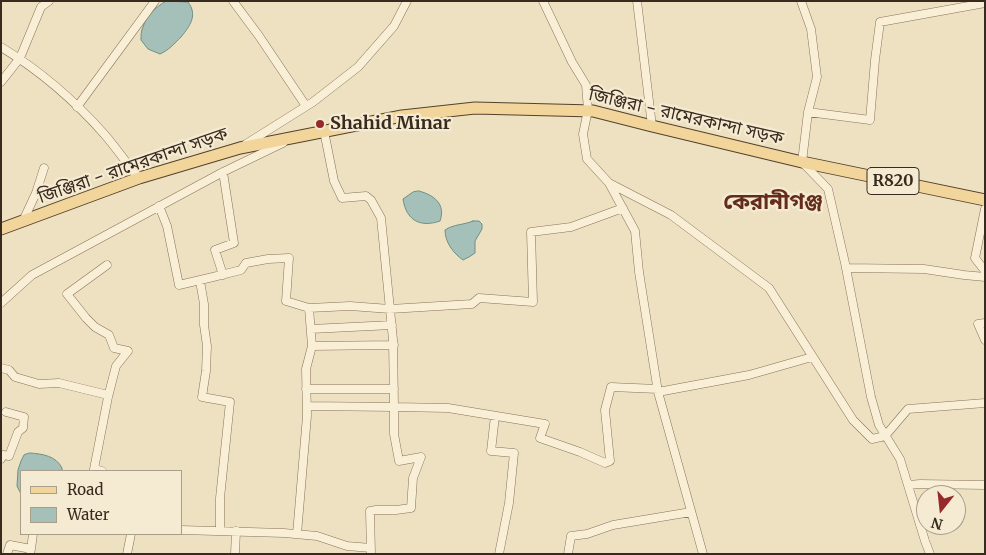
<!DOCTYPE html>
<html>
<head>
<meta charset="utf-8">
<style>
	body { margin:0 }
	#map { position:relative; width:986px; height:555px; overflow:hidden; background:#eee1c2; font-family:Merriweather,serif }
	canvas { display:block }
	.frame { position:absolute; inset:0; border:2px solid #382a1e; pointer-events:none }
	.legend { position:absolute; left:20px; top:470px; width:162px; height:65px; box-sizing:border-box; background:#f5ebd2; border:1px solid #a99e8a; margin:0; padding:6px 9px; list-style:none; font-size:15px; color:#382a1e }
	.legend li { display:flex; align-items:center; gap:10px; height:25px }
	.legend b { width:25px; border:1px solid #a99e8a }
	.north { position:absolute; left:916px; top:485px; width:50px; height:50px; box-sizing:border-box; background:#f5ebd2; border:1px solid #a99e8a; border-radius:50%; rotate:196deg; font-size:14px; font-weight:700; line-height:20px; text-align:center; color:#382a1e }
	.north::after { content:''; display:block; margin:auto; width:18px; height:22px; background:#962a2b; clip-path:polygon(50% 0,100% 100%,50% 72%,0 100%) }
</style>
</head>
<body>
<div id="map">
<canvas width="986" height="555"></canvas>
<div class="frame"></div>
<ul class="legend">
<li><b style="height:6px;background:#f1d59a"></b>Road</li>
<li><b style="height:14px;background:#a5c0b8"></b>Water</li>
</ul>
<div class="north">N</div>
</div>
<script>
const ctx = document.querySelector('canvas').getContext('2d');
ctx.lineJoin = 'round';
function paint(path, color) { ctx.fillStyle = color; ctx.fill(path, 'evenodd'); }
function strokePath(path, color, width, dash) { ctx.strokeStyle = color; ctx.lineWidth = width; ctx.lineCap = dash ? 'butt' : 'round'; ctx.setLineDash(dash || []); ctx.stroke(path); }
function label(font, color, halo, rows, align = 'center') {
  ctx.font = font + ' Merriweather,"Noto Sans Bengali",serif'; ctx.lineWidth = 4.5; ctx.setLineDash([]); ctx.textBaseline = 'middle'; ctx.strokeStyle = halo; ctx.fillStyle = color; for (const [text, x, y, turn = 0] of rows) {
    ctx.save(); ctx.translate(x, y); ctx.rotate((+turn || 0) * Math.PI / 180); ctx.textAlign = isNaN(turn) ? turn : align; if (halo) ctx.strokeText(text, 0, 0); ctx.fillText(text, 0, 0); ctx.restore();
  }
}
const water = new Path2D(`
	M166,1L188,2C198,15 190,26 181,37C174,44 169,50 160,54L148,49L141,40C141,36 141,30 143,27C146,16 156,7 166,1Z
	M419,191C434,195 446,204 440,221C420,228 406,220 403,199L413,192Z
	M473,221H479L482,224V229L475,241V253L469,257L463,260C453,253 445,242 445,230C454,224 464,225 473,221Z
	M30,453C43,454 56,456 62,468V471H21V494L17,486L18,470L21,461L24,455Z`);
paint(water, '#a5c0b8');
strokePath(water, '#6c8f86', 1);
const minor = new Path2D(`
	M233,1L259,36L306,106
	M543,1L572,62L586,85L588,110L583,134L587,159L609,183L635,231L639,272L658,392L703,554
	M637,1L652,126
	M801,1L811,29L817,77L808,112
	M1,47C39,70 76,102 105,135C117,149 127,164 139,178
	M1,82L20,58L41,7L49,1
	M77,107L155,1
	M324,131L334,181L342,198L366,196L371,200L381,218L393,340L394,407L448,408L545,424L540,438L580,452L605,463L610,461L605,410L611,387L658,389
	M246,144L313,102L358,67L394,26L407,1
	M609,183L671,215L769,288L853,420L872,439L885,436L908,409L985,403
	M159,206L167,226L179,285L213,277L241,270L246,263L268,259L289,258L286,301L309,308
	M985,209L975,258L985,271
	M23,221L36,193L44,168
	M846,268L924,269L964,275L985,277
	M223,275L215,250L234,243L223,172
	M200,281L204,304V325L207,346L206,371L202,397L230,402L220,498V530
	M1,303L32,275L223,172L283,143
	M985,323L978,324L985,340
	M311,329L392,325
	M312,346L394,345
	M1,368L9,370L15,377L39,384L59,383L108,395
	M306,389H394
	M658,392L749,375L812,357
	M307,406L394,407V434L399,461L421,457L413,478L411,508L396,510H376L370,511L371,554
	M495,416L491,451L514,453L509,503L499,554
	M1,459L3,455L9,456L18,432L23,428L24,417L6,412
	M102,471L94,469L108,397L116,366L128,351L114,348L109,335L95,327L86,318L67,294L107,265
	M908,485L920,484L985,485
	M181,530L284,533L317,536L347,546L371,548
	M297,534L307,416L306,369L312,346L309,308L350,306L390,309L472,304L479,298L533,302L531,232L571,227L623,208
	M31,549L33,534
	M7,554L10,545L31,549L30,554
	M127,554L131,534
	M235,554L236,531
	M568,554L571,536L587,534L613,525L691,512
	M930,554L925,541L900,459L879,425L871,397L845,263L828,189L802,162L808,112L870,120L875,60L880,22L985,3`);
const primary = new Path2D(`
	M1,229L139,178L240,148L402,116L475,108L593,111L652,126L802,162L985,200`);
strokePath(minor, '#88725a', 9);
strokePath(primary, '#55402e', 13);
strokePath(minor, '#f9eed6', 8);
strokePath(primary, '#f1d59a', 11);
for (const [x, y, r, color] of [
	[320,124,5,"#962a2b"]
]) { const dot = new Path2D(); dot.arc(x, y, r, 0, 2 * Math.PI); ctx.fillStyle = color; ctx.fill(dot); strokePath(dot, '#f5ebd2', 2); }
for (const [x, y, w] of [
	[893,181,52]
]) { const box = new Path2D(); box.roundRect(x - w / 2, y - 13.5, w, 27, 4); ctx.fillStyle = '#f5ebd2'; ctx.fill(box); strokePath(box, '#382a1e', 1); }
label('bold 16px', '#382a1e', null, [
	["R820",893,181]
]);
label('18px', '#382a1e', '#f5ebd2', [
	["জিঞ্জিরা - রামেরকান্দা সড়ক",686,117,13],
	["জিঞ্জিরা - রামেরকান্দা সড়ক",133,166,-19]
]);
label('bold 18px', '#382a1e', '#f5ebd2', [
	["Shahid Minar",330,124]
], 'left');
label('bold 22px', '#642c1d', '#f5ebd2', [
	["কেরানীগঞ্জ",773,203]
]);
</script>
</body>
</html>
